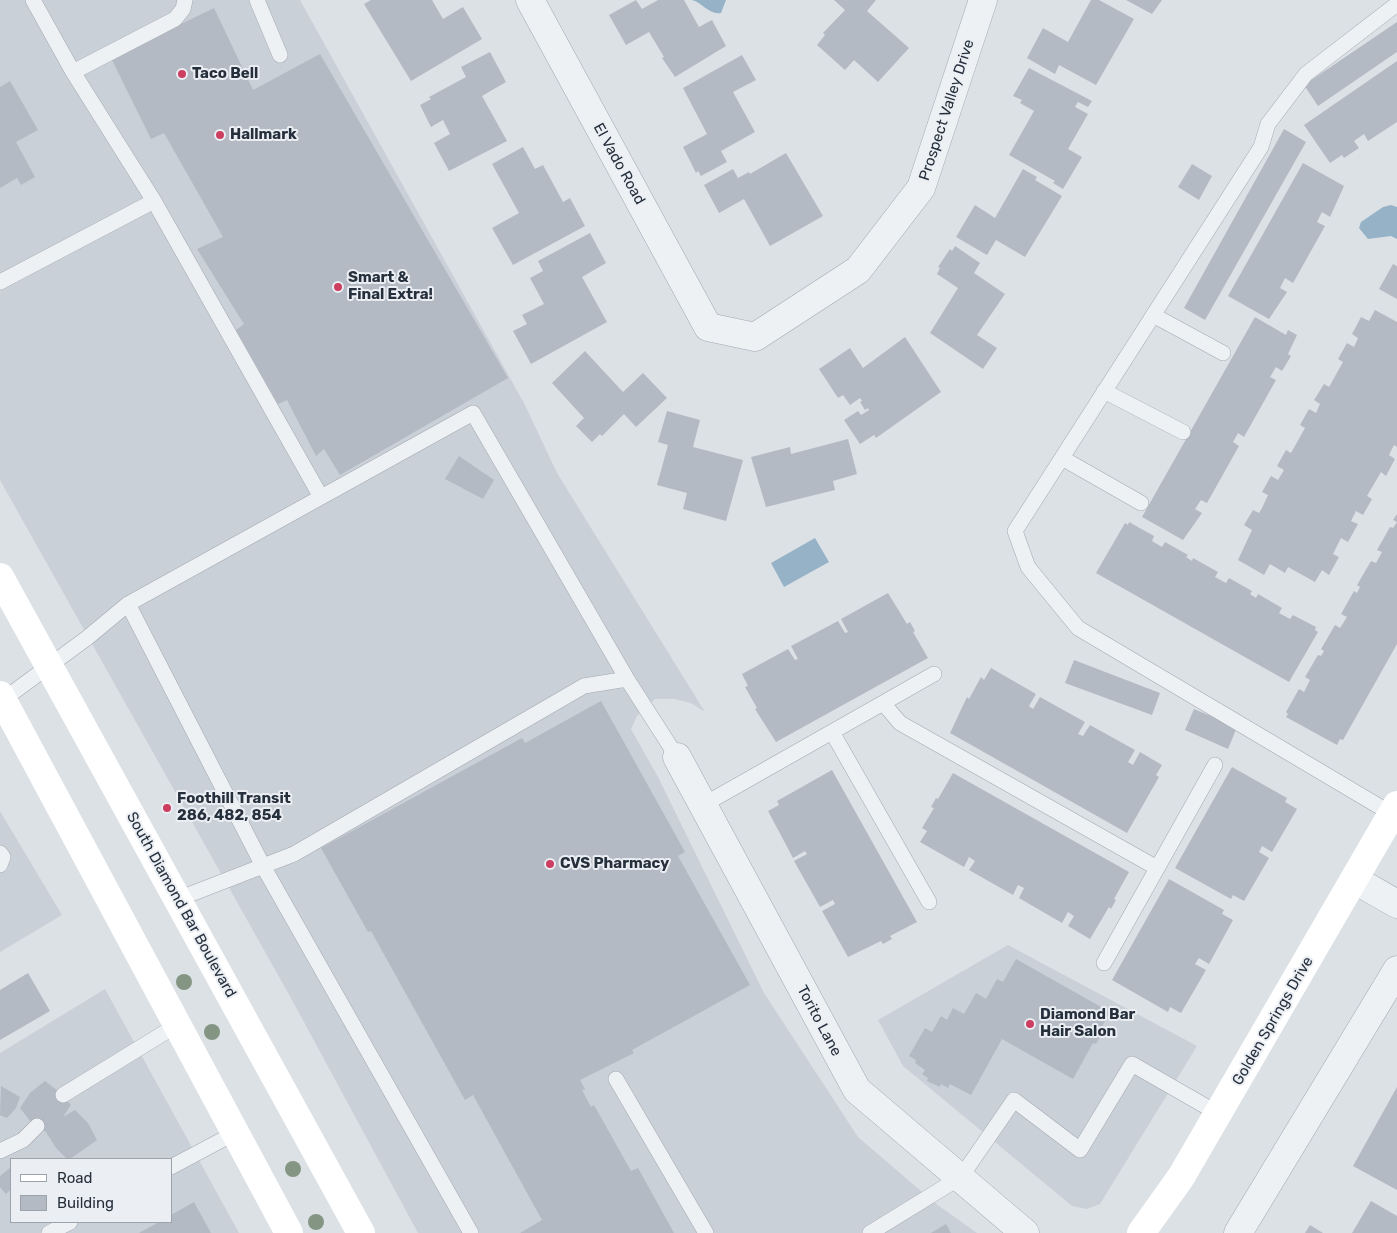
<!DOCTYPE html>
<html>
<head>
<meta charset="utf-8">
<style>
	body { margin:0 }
	#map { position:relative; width:1397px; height:1233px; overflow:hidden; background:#dce1e6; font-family:Rubik,sans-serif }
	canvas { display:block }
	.legend { position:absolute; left:10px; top:1158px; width:162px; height:65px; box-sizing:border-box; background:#ebeff4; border:1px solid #9ca3aa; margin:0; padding:6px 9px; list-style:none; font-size:15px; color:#26303c }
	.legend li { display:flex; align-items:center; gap:10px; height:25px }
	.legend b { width:25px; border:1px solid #9ca3aa }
</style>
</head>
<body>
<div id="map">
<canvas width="1397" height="1233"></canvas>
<ul class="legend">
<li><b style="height:6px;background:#fff"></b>Road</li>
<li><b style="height:14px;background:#b3bac3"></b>Building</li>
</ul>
</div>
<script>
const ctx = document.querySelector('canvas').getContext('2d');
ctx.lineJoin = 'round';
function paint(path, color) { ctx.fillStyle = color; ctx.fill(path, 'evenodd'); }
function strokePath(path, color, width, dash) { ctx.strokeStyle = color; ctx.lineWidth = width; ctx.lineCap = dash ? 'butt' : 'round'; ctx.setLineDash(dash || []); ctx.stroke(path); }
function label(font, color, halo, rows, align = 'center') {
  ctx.font = font + ' Rubik,sans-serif'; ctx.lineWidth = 4; ctx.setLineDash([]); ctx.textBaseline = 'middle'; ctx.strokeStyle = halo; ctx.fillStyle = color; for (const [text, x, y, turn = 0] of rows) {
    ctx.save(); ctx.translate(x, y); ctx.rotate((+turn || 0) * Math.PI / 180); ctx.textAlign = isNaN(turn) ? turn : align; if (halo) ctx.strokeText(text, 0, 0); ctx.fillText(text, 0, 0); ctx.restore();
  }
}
paint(new Path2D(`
	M0,0H300L525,405L557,473L705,712L691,703L674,699H655L637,716L631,729L658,777L764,993L858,1137L935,1203L977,1233H418L292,1000L0,480Z
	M0,811L62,915L0,952Z
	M1008,945L1197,1046L1100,1204L1087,1209L1072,1206L903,1066L878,1020Z
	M105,989L239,1233H0V1053ZM11,1159H171V1222H11Z`), '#cad0d8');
paint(new Path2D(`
	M692,0H726L721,13C709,15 703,3 692,0Z
	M1391,205L1397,207V239L1391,236L1368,239L1359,228L1361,222L1383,207Z
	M815,538L829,562L784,587L771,563Z`), '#96b2c6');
paint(new Path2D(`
	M371,0H432L443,19L463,7L482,39L411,81L364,4Z
	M636,0L642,9L658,0H684L699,27L712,20L726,46L675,77L662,58L664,57L649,32L626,45L609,15Z
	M834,0H876L867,11L909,48L878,82L854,60L845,70L817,45L825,35L823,33L845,10Z
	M1091,0H1099L1134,19L1096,85L1059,65L1055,74L1027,58L1043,28L1068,42Z
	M1126,0H1162L1152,14Z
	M214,8L253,90L320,54L508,378L340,475L324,449L316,456L287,400L278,404L236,330L244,324L197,249L223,237L164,133L151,139L111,58Z
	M1397,22V52L1318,106L1304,85Z
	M490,52L506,82L482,96L507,141L449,171L434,143L450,134L443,120L431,127L420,105L431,99L429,97L466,77L461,67Z
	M742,55L756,80L733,92L755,132L721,151L727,162L701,176L698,171L696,173L683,147L707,134L683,88Z
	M1397,61V122L1368,141L1364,134L1354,141L1359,148L1344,158L1342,155L1330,163L1304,125Z
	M1029,68L1092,101L1088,107L1078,102L1075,107L1088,114L1068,149L1082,157L1063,189L1053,183L1055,181L1009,155L1034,111L1020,103L1022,100L1013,96Z
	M10,81L38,130L16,142L35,177L21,185L17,178L0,188V87Z
	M1284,129L1306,142L1205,320L1184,308Z
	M523,147L535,169L543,165L563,202L570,198L585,226L513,265L492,228L519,213L492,164Z
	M786,153L823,216L770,246L744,199L719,213L704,185L733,169L738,178L749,172L750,174Z
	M1303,163L1344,186L1330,217L1322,212L1317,222L1325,226L1293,283L1285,278L1280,288L1287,292L1269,319L1228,296Z
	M1192,164L1212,176L1199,200L1178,187Z
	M1023,169L1037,177L1035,180L1062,196L1025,257L996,240L987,255L956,237L975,205L995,218Z
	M590,233L606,263L582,277L607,322L531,364L513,331L527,324L522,315L544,304L530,278L543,271L538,261Z
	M955,246L980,263L974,273L1005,294L977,335L997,348L983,369L930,333L958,288L937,274L940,268L938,267L950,249L952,251Z
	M1393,264L1397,266V299L1379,289Z
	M1375,310L1397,322V447L1394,445L1389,455L1395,459L1386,476L1381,472L1367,496L1372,499L1363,515L1356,511L1351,521L1358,524L1348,542L1341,538L1333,554L1339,557L1329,575L1322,570L1315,582L1288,567L1285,573L1270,564L1264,575L1238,560L1252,530L1244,525L1253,510L1259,513L1262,508L1268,495L1262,492L1271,476L1278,480L1284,470L1277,466L1286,450L1291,453L1305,428L1300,425L1309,409L1316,413L1320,404L1314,400L1324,384L1329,387L1343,362L1338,359L1347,343L1354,347L1358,338L1352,334L1361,317L1369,321Z
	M1255,317L1286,335L1288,330L1297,335L1288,354L1291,356L1282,371L1276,367L1270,377L1276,380L1244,437L1238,433L1233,442L1239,446L1207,503L1201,500L1195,509L1202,513L1183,540L1142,517Z
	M905,337L941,392L876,438L874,435L860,444L844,420L858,411L861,415L869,410L868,408L865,410L860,402L862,401L860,398L850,405L843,395L838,398L819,369L850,348L863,368Z
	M585,351L623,392L643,373L667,398L636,427L624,414L602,436L600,434L592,442L576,426L584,418L552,383Z
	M667,411L700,420L693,447L743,460L726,521L683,509L687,493L657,485L668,445L658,442Z
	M848,439L857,474L833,481L835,490L766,507L751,457L790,447L791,454Z
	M459,456L494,480L483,499L445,479Z
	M1397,514V644L1343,740L1340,739L1337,745L1286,717L1288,714L1286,712L1299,689L1304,692L1310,680L1305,677L1318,655L1321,656L1324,651L1321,649L1335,625L1340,628L1347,617L1341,614L1354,591L1357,593L1360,587L1357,585L1371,561L1376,563L1382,552L1377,550L1390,527L1393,528L1397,522L1393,520Z
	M1129,522L1154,536L1152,541L1162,547L1165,542L1188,555L1186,557L1192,561L1193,558L1218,572L1215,577L1226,583L1229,578L1252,591L1250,594L1256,598L1258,594L1282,608L1279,613L1290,619L1293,615L1316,627L1315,630L1318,632L1289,682L1096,573L1125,523L1128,525Z
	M888,593L907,624L910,622L915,631L913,632L928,658L776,742L755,709L757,708L745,687L748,686L742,674L788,649L795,660L798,659L791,646L838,621L845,633L848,632L841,619Z
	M1074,660L1160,693L1152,715L1065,683Z
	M991,668L1036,694L1029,706L1033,709L1040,697L1085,722L1078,734L1083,736L1090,725L1135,750L1128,762L1133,765L1140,752L1162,765L1156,775L1159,777L1127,833L950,733L967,697L969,699L981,677L984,680Z
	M601,701L685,852L678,856L750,985L632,1050L634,1053L580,1080L585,1089L582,1090L591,1107L594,1105L631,1171L638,1168L674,1233H520L542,1220L473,1095L465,1100L371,931L368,932L321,848L522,738L525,743Z
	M1194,709L1237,727L1228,749L1185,730Z
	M1232,767L1287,798L1285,802L1297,809L1272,852L1262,846L1259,852L1269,858L1244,901L1233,895L1231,899L1175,868Z
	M832,770L917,922L890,936L892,939L883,944L881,941L848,957L822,911L835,904L833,900L820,907L794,861L807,854L805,851L793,858L768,811L779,805L777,801Z
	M953,773L1129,872L1114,899L1116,900L1111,909L1109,907L1090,939L1068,926L1074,916L1068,912L1062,923L1019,898L1024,888L1018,885L1013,895L969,870L975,861L969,857L964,867L920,842L927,831L922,828L934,808L931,807L936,798L938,799Z
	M1169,879L1224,910L1222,914L1233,920L1209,964L1199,958L1195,964L1206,970L1181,1013L1170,1007L1168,1012L1112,980Z
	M1016,959L1110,1012L1100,1030L1103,1031L1096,1044L1093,1043L1073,1079L1002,1039L971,1095L950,1084L948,1088L941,1084L940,1087L927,1081L928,1078L922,1074L925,1070L915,1063L916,1060L909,1056L925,1028L932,1032L941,1016L947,1020L953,1008L964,1014L976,993L986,999L997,979L1003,982Z
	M28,973L50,1011L0,1040V990Z
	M45,1081L58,1091L71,1105L63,1117L75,1110L88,1123L97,1140L70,1159H67L56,1148L46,1132L31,1122L20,1108L30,1093Z
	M1,1086L20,1097L16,1108L7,1118L0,1115Z
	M1397,1087V1190L1353,1166Z
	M11,1167V1189L6,1194L0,1187V1176Z
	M1371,1201L1397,1216V1233H1352Z
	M194,1202L211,1233H139L159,1222H171V1215Z
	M946,1224L951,1233H931Z
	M1310,1225L1323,1233H1305Z`), '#b3bac3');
const lane = new Path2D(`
	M33,0L73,72L154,201L321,497
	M257,0L280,55
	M73,72L175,19L183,9L185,0
	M0,282L154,201
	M1153,315L1223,353
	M1104,391L1183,432
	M1062,458L1141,503
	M128,604L263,866L471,1233
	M0,702L87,638L128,604L473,413L627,679
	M883,703L934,674
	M832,732L929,902
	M703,805L883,703L900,723L1157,868
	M1392,814L1078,628L1028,567L1015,531L1261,147L1268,124L1306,74L1397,4
	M0,853L3,857L0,865
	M178,899L294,854L584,686L627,679L677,757
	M1104,963L1215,765
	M616,1079L706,1233
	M63,1095L177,1025
	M0,1151L23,1140L37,1126
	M171,1167L235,1133
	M49,1233L70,1222
	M870,1233L961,1177L1014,1100L1080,1150L1132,1064L1219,1114`);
const street = new Path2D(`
	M530,0L708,327L755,337L858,270L921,188L983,0
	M677,757L857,1090L1025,1233
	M1355,880L1397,904
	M1238,1233L1397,970`);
strokePath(lane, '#a2a8b0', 16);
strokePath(street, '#a2a8b0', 29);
strokePath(lane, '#eef1f4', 15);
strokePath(street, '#eef1f4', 28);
strokePath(new Path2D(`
	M0,577L361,1233
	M0,695L289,1233
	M1141,1233L1181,1177L1397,805`), '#fff', 28);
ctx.fillStyle = '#859584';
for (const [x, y] of [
	[184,982],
	[212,1032],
	[293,1169],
	[316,1222]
]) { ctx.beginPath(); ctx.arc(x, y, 8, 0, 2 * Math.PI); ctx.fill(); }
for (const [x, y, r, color] of [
	[182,74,5,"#cd3f61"],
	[220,135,5,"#cd3f61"],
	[338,287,5,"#cd3f61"],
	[167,808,5,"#cd3f61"],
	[550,864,5,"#cd3f61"],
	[1030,1024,5,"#cd3f61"]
]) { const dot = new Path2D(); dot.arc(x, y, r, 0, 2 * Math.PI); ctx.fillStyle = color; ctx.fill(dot); strokePath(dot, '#ebeff4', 2); }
label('bold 15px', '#26303c', '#ebeff4', [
	["Taco Bell",192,74],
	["Hallmark",230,135],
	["Smart &",348,278],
	["Final Extra!",348,295],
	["Foothill Transit",177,799],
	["286, 482, 854",177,816],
	["CVS Pharmacy",560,864],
	["Diamond Bar",1040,1015],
	["Hair Salon",1040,1032]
], 'left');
label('15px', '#26303c', '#ebeff4', [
	["Prospect Valley Drive",947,110,-72],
	["El Vado Road",619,164,61],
	["South Diamond Bar Boulevard",181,905,61],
	["Torito Lane",819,1021,62],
	["Golden Springs Drive",1273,1021,-60]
]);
</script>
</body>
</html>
